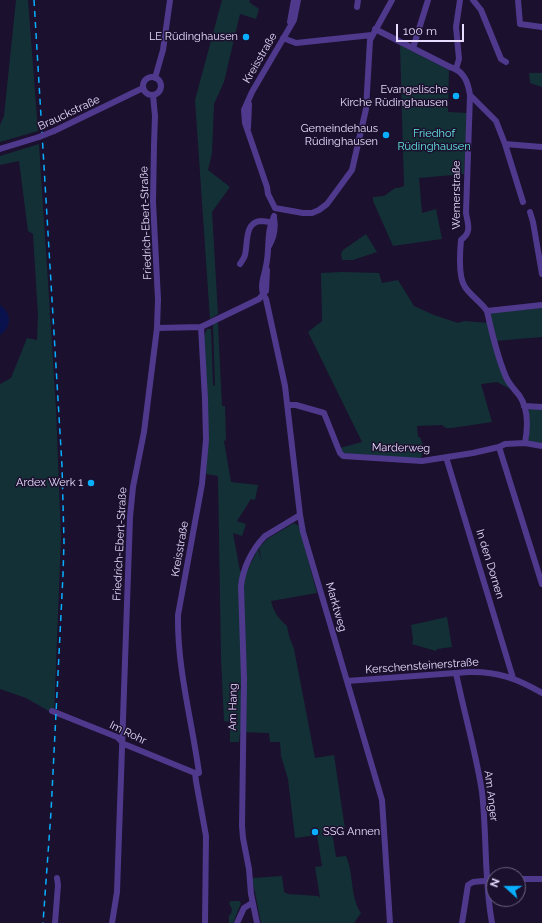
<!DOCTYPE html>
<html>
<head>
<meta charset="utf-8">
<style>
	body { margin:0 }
	#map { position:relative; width:542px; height:923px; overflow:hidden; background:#1b102d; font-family:Raleway,sans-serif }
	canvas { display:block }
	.north { position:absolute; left:486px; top:867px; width:40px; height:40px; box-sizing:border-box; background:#1b102d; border:1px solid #6d6281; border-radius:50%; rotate:291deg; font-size:11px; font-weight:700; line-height:16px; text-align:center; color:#e8dcff }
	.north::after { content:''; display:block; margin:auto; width:14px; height:18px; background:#08afff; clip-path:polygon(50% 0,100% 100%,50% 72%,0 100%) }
	.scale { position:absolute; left:396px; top:24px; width:68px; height:18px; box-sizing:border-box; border:2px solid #e8dcff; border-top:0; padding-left:5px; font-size:12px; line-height:14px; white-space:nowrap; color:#e8dcff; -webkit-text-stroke:3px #1b102d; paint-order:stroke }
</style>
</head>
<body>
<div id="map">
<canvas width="542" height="923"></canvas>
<div class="north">N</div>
<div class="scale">100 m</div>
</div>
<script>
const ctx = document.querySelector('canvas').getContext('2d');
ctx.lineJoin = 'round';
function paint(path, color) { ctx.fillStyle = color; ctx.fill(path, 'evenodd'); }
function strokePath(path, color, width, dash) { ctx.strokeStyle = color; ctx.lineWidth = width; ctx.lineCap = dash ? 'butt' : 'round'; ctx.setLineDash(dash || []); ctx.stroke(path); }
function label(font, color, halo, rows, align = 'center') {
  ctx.font = font + ' Raleway,sans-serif'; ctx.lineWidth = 3; ctx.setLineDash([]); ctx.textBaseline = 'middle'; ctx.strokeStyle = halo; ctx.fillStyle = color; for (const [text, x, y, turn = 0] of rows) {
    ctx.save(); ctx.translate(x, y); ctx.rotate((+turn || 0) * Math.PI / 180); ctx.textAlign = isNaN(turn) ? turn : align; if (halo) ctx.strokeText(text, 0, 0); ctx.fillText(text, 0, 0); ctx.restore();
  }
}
paint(new Path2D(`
	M16,0H28L38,131L0,142V125L4,116Z
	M222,0H250L249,2L259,9L256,19L240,14L224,82L214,104L212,153L208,170L230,187L212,212L218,314L210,319L195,100Z
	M400,45L449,70L448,112L467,113L464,174L419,178L422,213L436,209L442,239L393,246L373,201V197L384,196L395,188H398L404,186Z
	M529,73H542V87L530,83Z
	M39,144L50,313L48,315L50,314L56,409L61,538L54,714L26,698L0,689V384L11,378L27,338L37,340L38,316L33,234L28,231L19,161L0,165V156Z
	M366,234L377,252L353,260H342L341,254L343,250Z
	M342,272L379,273L382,283L398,280L414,306L434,315L458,323L464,321L489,323L496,354L514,391L497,382L481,384L492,422L452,428H446L442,425L417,426L418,437H420L424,448L421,459L342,453L340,448L362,442L308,332L322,321L321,273Z
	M542,308V337L495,341L489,313Z
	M217,322L218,324L222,406H225L226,440L224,441L231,482L258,485L255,500L251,499L237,521L246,524L242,536L233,533L240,571L246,573L258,549L262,563L259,548L267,539L294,523L299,526L317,593L271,601C274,612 278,618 287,626L289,636L294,649L315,758L334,755L345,829L332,831L336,857L346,856C354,874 350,897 361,913L354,923H261L252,878L282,876L284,892L288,894L318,896L320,898L315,867L322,866L317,835L295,838L288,779L281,756L280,742H270L269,733L240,732L239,742H230V722L224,721L221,659L218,476L206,474L207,439L204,336L207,329H211L213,385L215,386L213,324Z
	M530,408L542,409V445L528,442V411Z
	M447,617L452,647L437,649L436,651L412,644L413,639L411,625Z
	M231,901H239L241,903L233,923H229V915L231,914L232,909L229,903Z`), '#133037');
paint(new Path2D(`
	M0,305C12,313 12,327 0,335Z`), '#09124d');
strokePath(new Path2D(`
	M473,0L481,10L501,59L506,62
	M518,0L520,24L542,27
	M357,7L358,0
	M290,22L294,0
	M375,29L450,67C464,71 468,82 470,95L466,213C468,225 472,232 461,240C460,251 458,277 465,287C471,296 481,302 487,311C492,334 497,356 506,377C509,384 514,389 519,395C529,409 528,427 525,443
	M283,38L296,43L372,35
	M413,48L428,0
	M456,69L459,59L456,27L460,0
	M143 86a9 9 0 1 1 18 0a9 9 0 1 1-18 0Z
	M155,78L163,50L170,0
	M470,95L496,121L505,144L542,147
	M248,128L249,104
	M54,131L143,88
	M505,144L523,202
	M0,149L39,137
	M275,208L303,213H312L319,210L327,204L352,170L366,109L370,40L392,0
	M275,208L268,194L267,187L245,123L244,110L252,92L294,20L298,0
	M530,212L533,222L542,274
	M274,216C266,232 270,249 266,266C265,273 262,279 262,287C262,292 263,295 266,299L285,386L300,515L303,532L382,800L390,923
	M269,246C274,237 276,228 274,218
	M240,264C242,261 244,258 245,255C248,244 244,222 261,221C265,221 269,222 273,223
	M487,311L542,305
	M201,327L205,399L206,440L202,484L178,615C177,668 192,721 199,773H195L196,781L206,836L205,923
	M157,328L201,327L259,299L266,291L267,270
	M288,405H296L324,413L340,453L343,456L422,461L473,453L499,447L505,444L525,443L542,446
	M524,406L542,407
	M499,447L542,584
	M446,457L513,678
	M456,673C464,713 476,752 482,792C487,836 484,880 492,923
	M347,681L469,672C497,671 518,679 542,693
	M52,711L117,737L124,744L195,773
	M518,879H542
	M55,923L58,885L57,878
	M112,923L117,892L130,517L133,487L144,432L157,328L158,299L153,202L154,145L155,116L153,95
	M237,923L244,908L252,903
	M257,923L251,894L249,869L243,838L242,826L244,679L241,586C243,568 252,549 265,536L300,515
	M462,923L468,885L473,882L494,880`), '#4f398d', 6);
strokePath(new Path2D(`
	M34,0L62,466L64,542L63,575L51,812L43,923`), '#08afff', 1.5, [6, 5]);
strokePath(new Path2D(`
	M39,137L54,131`), '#4f398d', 6);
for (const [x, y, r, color] of [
	[246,37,4,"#08afff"],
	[456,96,4,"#08afff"],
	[386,135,4,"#08afff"],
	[91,483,4,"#08afff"],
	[315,832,4,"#08afff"]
]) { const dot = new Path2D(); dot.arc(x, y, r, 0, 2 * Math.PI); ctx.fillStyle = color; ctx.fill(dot); strokePath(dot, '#1b102d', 1.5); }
label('11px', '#e8dcff', '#1b102d', [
	["LE Rüdinghausen",238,37],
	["Evangelische",448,90],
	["Kirche Rüdinghausen",448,103],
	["Gemeindehaus",378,129],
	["Rüdinghausen",378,142],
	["Ardex Werk 1",83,483],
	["SSG Annen",323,832,"left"]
], 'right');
label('11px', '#e8dcff', '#1b102d', [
	["Kreisstraße",260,58,-60],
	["Brauckstraße",69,113,-25],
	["Wemerstraße",457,195,-90],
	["Friedrich-Ebert-Straße",146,223,-92],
	["Marderweg",401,448,1],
	["Friedrich-Ebert-Straße",120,544,-87],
	["Kreisstraße",180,549,-80],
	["In den Dornen",490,564,73],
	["Marktweg",336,607,74],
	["Kerschensteinerstraße",422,666,-4],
	["Am Hang",233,707,-89],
	["Im Rohr",128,733,26],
	["Am Anger",491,796,83]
]);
label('11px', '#61e6e2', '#1b102d', [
	["Friedhof",434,134],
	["Rüdinghausen",434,147]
]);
</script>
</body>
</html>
